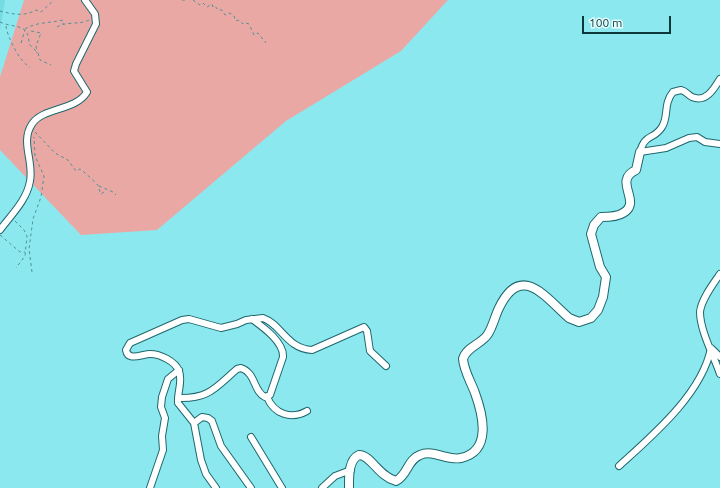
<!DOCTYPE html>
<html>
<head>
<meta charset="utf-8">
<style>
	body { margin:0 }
	#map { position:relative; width:720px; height:488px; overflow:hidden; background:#8ce8ef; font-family:Ubuntu,sans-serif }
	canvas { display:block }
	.scale { position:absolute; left:582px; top:16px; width:89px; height:18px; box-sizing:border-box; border:2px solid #0e3739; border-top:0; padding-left:5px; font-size:12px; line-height:14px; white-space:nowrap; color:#0e3739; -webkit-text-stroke:3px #e4fdff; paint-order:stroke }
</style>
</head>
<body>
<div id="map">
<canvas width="720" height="488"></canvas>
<div class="scale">100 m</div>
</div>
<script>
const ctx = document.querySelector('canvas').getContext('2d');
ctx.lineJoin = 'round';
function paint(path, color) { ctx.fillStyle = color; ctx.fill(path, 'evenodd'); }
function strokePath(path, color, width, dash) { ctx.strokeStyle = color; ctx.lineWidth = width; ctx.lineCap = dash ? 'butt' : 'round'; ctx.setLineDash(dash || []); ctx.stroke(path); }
paint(new Path2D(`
	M0,0H5L0,30Z`), '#75dbe3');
paint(new Path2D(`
	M24,0H448L401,51L286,121L157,230L81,235L0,150V77Z`), '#eaa8a5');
const minor = new Path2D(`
	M720,79C714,89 706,103 692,97C688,95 686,91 681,90L673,92C663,104 669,116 662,127C654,140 645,133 640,152L666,148L689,138L697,137L705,142L720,144
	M0,230C11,215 27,200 30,181C34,161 20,142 32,124C43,107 76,111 87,92L74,71L76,64L96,24L95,14L85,0
	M720,274C713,284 701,300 700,312C700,331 714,356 720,374
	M267,397C274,414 291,420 307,411
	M178,398C209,399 215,388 237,369L241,368C256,373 253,391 265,397L270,395L283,357C284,342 263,327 252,319
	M194,423L202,417L208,418L212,421L221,446L251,488
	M251,437L282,488
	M619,466C652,436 702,394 711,348L720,357
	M150,488L163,450L162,436L165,418L161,407L162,397L168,379L179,370
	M216,488L206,474L201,460L194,423L178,403C177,392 183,382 179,371C175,361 160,354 150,354C142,354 128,362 126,350L130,343L182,320L189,319L221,328L237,324L246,320L263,318C281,324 287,349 312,350L364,327L367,331L370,351L386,366
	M322,488L335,476L351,470`);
const tertiary = new Path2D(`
	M349,488C349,478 348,460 359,455C371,455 378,476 396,481C408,475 407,460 420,455C433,449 447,461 461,458C492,451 483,415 475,393C471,382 464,371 463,359C466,347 482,344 488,334C493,326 495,316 499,308C521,262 545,297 569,318L579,322L591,318L598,310L603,297L606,277L600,267L591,234L594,225L601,217C607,217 617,217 623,213C643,202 612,181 636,170L640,152`);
strokePath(minor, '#1e686d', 8);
strokePath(tertiary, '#1e686d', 10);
strokePath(new Path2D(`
	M182,0H185
	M193,0L200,5L203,3L207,7L212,4L213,7L215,6L218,10H222L225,15L230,13L234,16L236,21L239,20L243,24L246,23L249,24L254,35L258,33L266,43
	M0,11C12,14 24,17 36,10L41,12L54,0
	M0,22C15,29 29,22 29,44L38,53L40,60L51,65
	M6,26C7,36 20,63 30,67
	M57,27C66,21 80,25 89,20
	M25,29C36,22 50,23 63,20V24
	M31,31L41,33L36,46L37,53
	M21,43L25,30
	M35,132L55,153L68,160L76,171L80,169C83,171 98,184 99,187C99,190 100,192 101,194L104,192
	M99,186L113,192L116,195
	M15,221L24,230L27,236L25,256L16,268
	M0,235L20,252H25
	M32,272L29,249L33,219L41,197L44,176L35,156L34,137`), '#4f9296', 1, [3, 3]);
strokePath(minor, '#fff', 6);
strokePath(tertiary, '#fff', 8);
</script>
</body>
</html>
